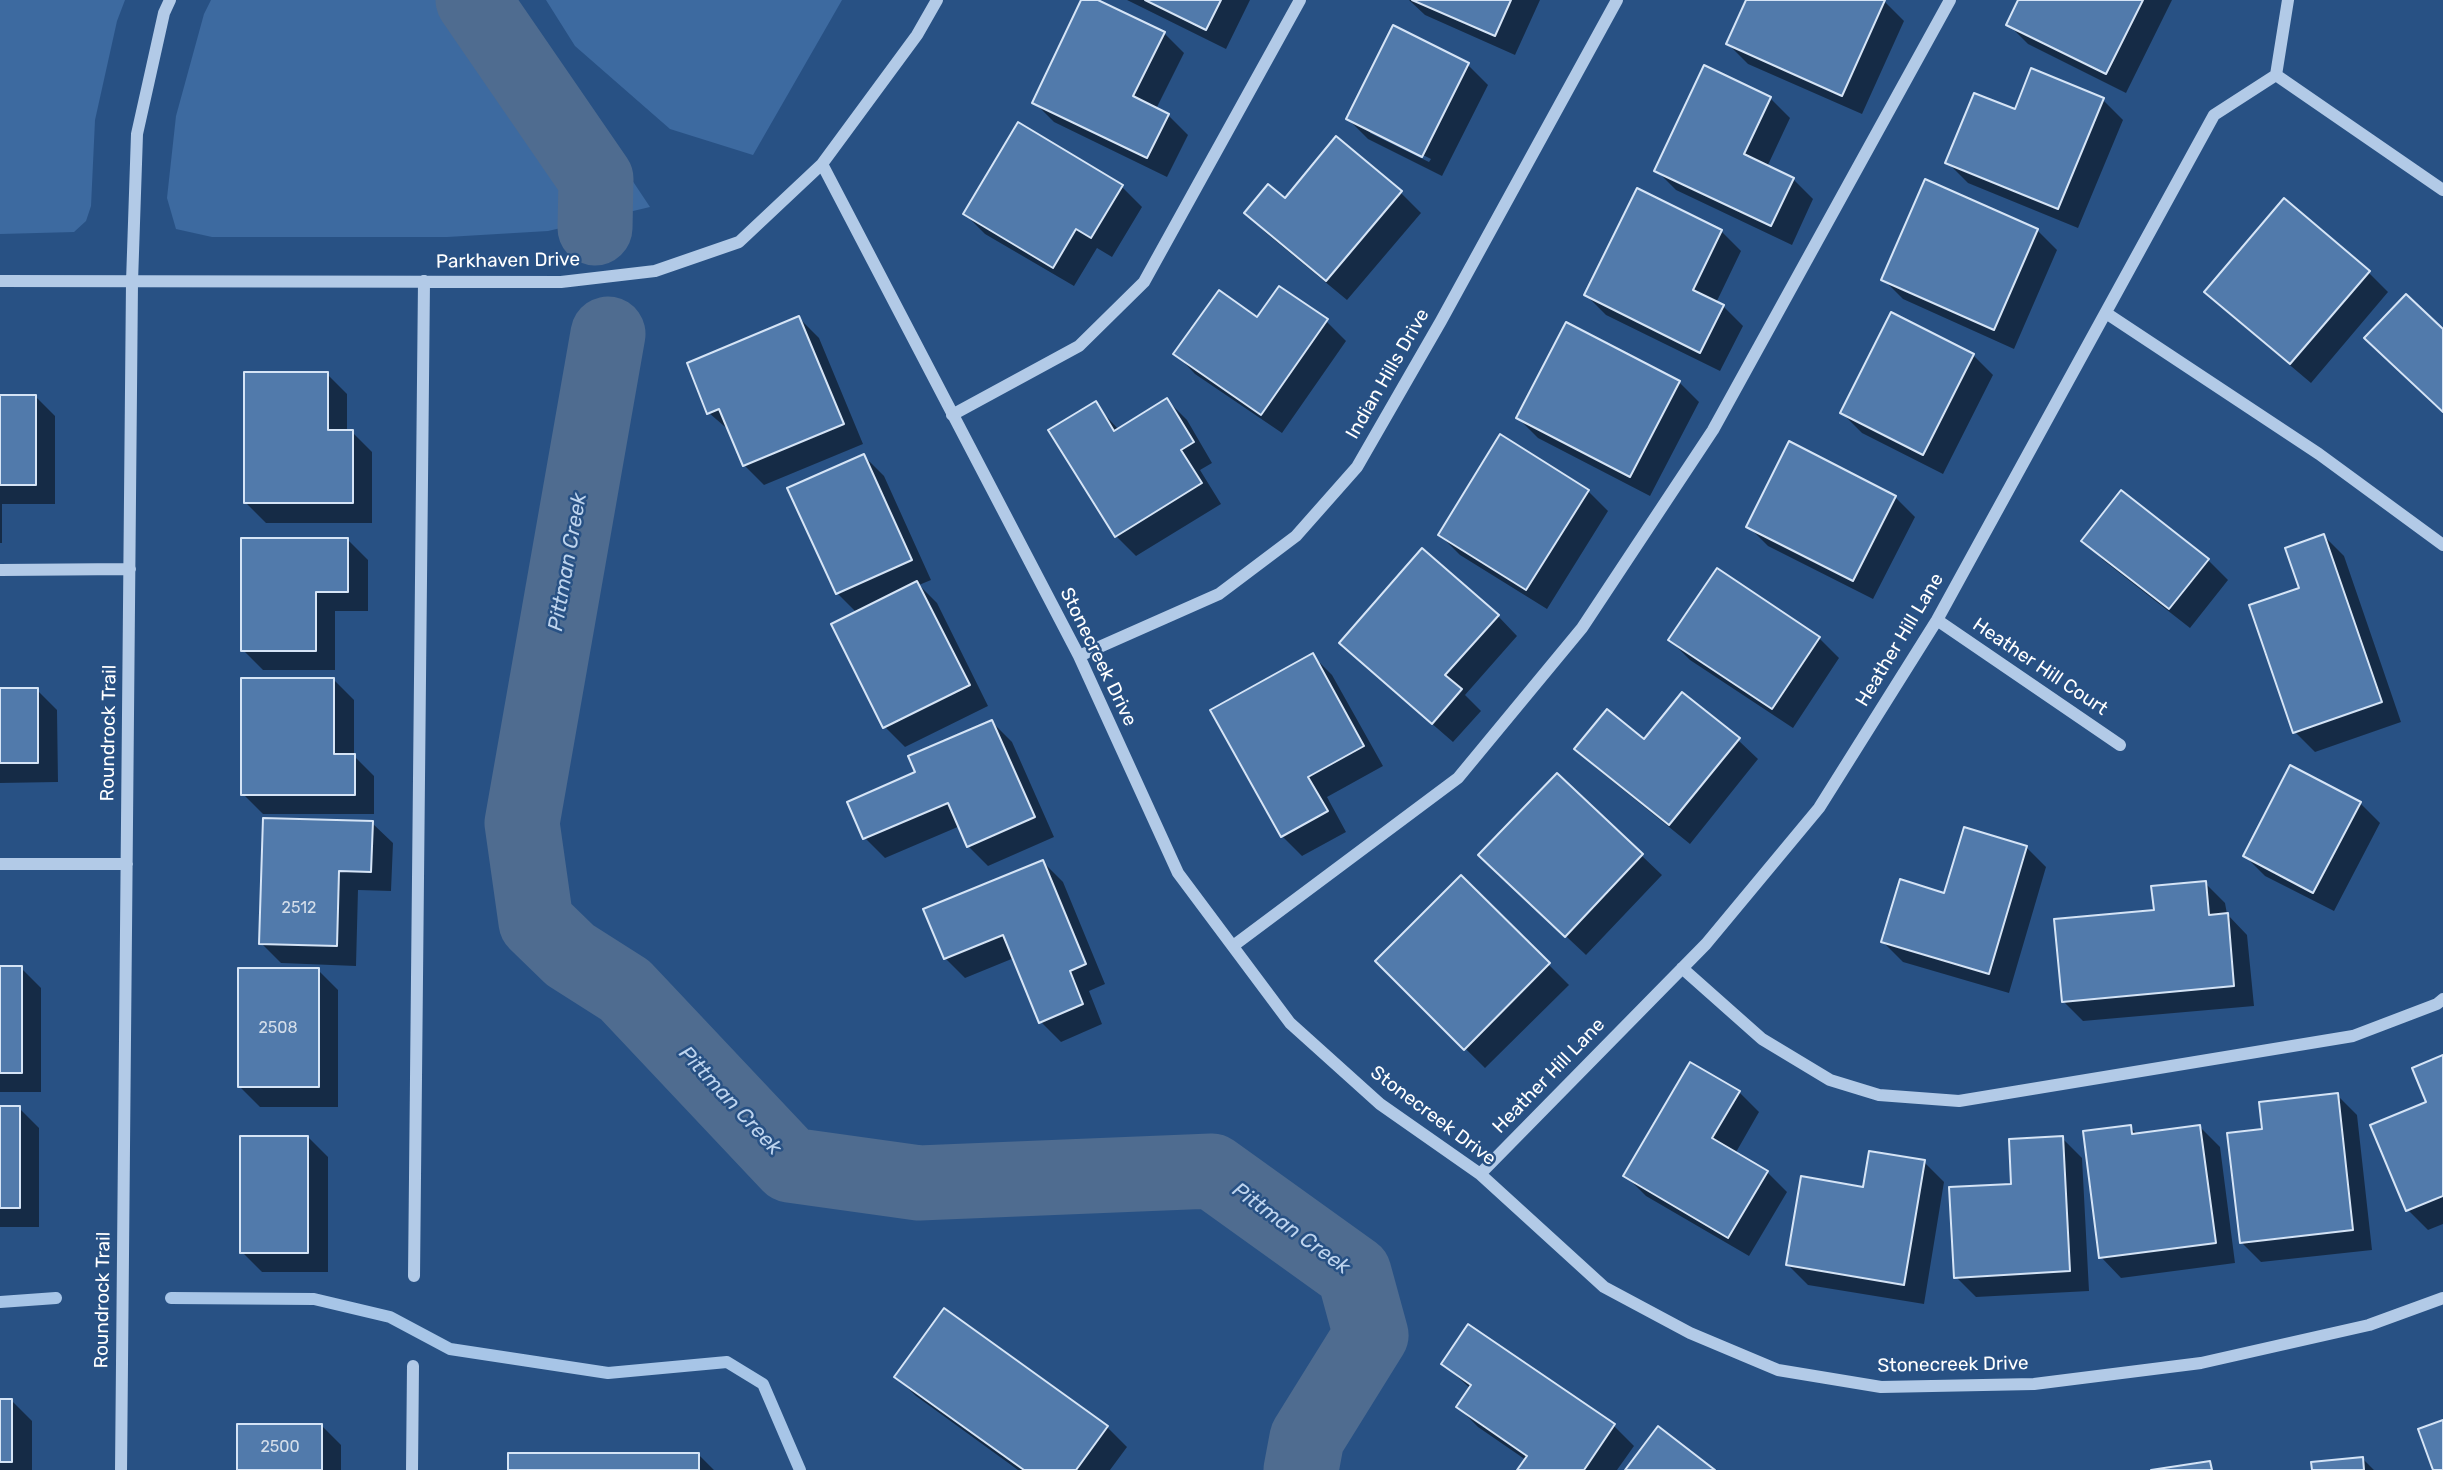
<!DOCTYPE html>
<html>
<head>
<meta charset="utf-8">
<style>
	body { margin:0 }
	canvas { display:block; background:#285184 }
</style>
</head>
<body>
<canvas width="2443" height="1470"></canvas>
<script>
const ctx = document.querySelector('canvas').getContext('2d');
ctx.lineJoin = 'round';
function paint(path, color) { ctx.fillStyle = color; ctx.fill(path, 'evenodd'); }
function strokePath(path, color, width, dash) { ctx.strokeStyle = color; ctx.lineWidth = width; ctx.lineCap = dash ? 'butt' : 'round'; ctx.setLineDash(dash || []); ctx.stroke(path); }
function label(font, color, halo, rows, align = 'center') {
  ctx.font = font + ' Rubik,sans-serif'; ctx.lineWidth = 5; ctx.setLineDash([]); ctx.textBaseline = 'middle'; ctx.strokeStyle = halo; ctx.fillStyle = color; for (const [text, x, y, turn = 0] of rows) {
    ctx.save(); ctx.translate(x, y); ctx.rotate((+turn || 0) * Math.PI / 180); ctx.textAlign = isNaN(turn) ? turn : align; if (halo) ctx.strokeText(text, 0, 0); ctx.fillText(text, 0, 0); ctx.restore();
  }
}
paint(new Path2D(`
	M0,0H125L117,21L95,120L91,206L86,221L74,232L0,234Z
	M211,0H512L650,207L548,231L447,237H212L176,229L167,198L176,116L204,14Z
	M546,0H842L753,155L670,129L575,46Z`), '#3d6aa0');
paint(new Path2D(`
	M1083,0H1094L1164,33L1184,53L1156,109L1168,115L1188,135L1167,177L1054,122L1034,102Z
	M1127,0H1250L1226,49Z
	M1409,0H1540L1515,55L1425,15Z
	M1748,0H1883L1904,21L1862,114L1748,64L1728,44Z
	M2020,0H2172L2126,93L2028,44L2008,24Z
	M1468,65L1488,85L1442,176L1368,139L1348,119ZM1370,129L1431,159L1429,162L1370,133Z
	M1704,68L1770,98L1790,118L1767,167L1793,179L1813,199L1792,245L1676,190L1656,170Z
	M2032,70L2103,100L2123,120L2078,228L1968,183L1948,163L2015,112Z
	M1019,125L1122,187L1142,207L1112,257L1097,248L1074,286L985,234L965,214Z
	M1337,139L1401,193L1421,213L1347,300L1266,233L1246,213L1285,201Z
	M2037,230L2057,250L2014,349L1903,299L1883,279Z
	M1721,231L1741,251L1716,303L1723,306L1743,326L1720,371L1606,315L1586,295Z
	M2368,272L2388,292L2311,383L2227,312L2207,292Z
	M1892,314L1973,355L1993,375L1943,474L1862,433L1842,413Z
	M799,318L819,338L863,444L764,485L744,465L731,432L709,413Z
	M1258,319L1326,321L1346,341L1282,433L1195,374L1176,354Z
	M327,374L347,394V432H352L372,452V523H266L246,503Z
	M1679,382L1699,402L1650,496L1538,438L1518,418Z
	M0,396H35L55,416V504H2V543H0Z
	M1167,400L1187,420L1212,463L1200,470L1221,504L1136,556L1116,536L1095,404L1119,430Z
	M864,456L884,476L931,580L919,585L937,603L988,706L905,747L885,727L857,613L837,593Z
	M1588,491L1608,511L1547,609L1460,555L1440,535Z
	M1895,497L1915,517L1873,599L1768,546L1748,526Z
	M2324,536L2344,556L2401,722L2315,752L2295,732L2302,589Z
	M348,540L368,560V611H335V670H263L243,650Z
	M2084,540L2208,560L2228,580L2190,628L2103,560Z
	M1498,616L1517,636L1465,695L1481,711L1453,742L1361,662Z
	M1819,638L1839,658L1793,728L1690,660L1670,640Z
	M1312,655L1332,675L1383,766L1327,797L1346,832L1302,856L1282,836Z
	M334,680L354,700V756L374,776V814H263L243,794Z
	M0,690H37L57,710L58,782L0,783Z
	M992,722L1012,742L1054,837L988,866L968,846L960,826L885,858L865,838L850,803L917,773Z
	M1738,740L1758,759L1690,844L1596,768L1577,748L1644,741Z
	M1557,775L1662,875L1586,955L1501,875Z
	M2360,803L2380,823L2334,911L2265,876L2245,856Z
	M372,823L393,843L391,891L358,890L356,966L281,963L261,943Z
	M2026,847L2046,867L2009,993L1903,962L1883,942Z
	M1043,862L1063,882L1105,984L1089,991L1102,1024L1061,1042L1041,1022L1014,958L965,978L945,958Z
	M1461,877L1569,985L1485,1068L1377,961Z
	M2205,883L2225,903L2227,914L2247,935L2254,1006L2083,1021L2063,1001L2156,912Z
	M0,968H21L41,988V1092H0Z
	M318,970L338,990V1107H260L240,1087Z
	M2443,1057V1224L2428,1230L2408,1210L2372,1126L2428,1103Z
	M1739,1092L1759,1112L1735,1154L1767,1172L1787,1192L1749,1256L1646,1196L1626,1176Z
	M2337,1095L2357,1115L2372,1250L2261,1262L2241,1242Z
	M0,1108H19L39,1128V1227H0Z
	M2130,1127L2138,1135L2200,1127L2220,1147L2235,1263L2121,1278L2101,1257Z
	M308,1137L328,1157V1272H262L242,1252Z
	M2062,1138L2082,1158L2089,1291L1976,1297L1956,1277L2013,1186Z
	M1924,1162L1944,1182L1924,1304L1808,1285L1788,1265L1865,1189Z
	M1468,1327L1614,1426L1634,1446L1617,1470H1520L1526,1460L1478,1427L1458,1407L1471,1389L1443,1364Z
	M896,1377L1107,1427L1127,1447L1110,1470H1018L916,1396Z
	M0,1401H12L32,1421V1470H0Z
	M321,1425L341,1445V1470H239Z
	M699,1455L714,1470H509Z
	M2362,1458L2374,1470H2314Z`), '#0007');
strokePath(new Path2D(`
	M171,1298L314,1299L390,1317L450,1349L608,1373L727,1362L763,1384L800,1470
	M0,1302L56,1298`), '#a7c5e7', 12);
strokePath(new Path2D(`
	M473,0L596,179L595,228
	M608,334L522,823L536,922L570,955L625,990L790,1165L919,1183L1212,1171L1354,1273L1371,1335L1307,1438L1301,1470`), '#4f6c90', 75);
const building = new Path2D(`
	M1081,0H1098L1165,32L1133,96L1169,114L1147,158L1032,103Z
	M1145,0H1221L1206,30Z
	M1412,0H1511L1495,36Z
	M1746,0H1885L1842,96L1726,44Z
	M2018,0H2143L2106,74L2006,25Z
	M1393,25L1469,63L1422,157L1346,119Z
	M1704,65L1771,97L1744,154L1794,178L1771,226L1654,171Z
	M2031,68L2104,98L2058,209L1945,163L1974,93L2015,109Z
	M1018,122L1123,185L1091,238L1076,229L1053,268L963,214Z
	M1336,136L1402,191L1326,281L1244,213L1268,184L1285,198Z
	M1925,179L2038,229L1994,330L1881,280Z
	M1637,188L1722,230L1693,290L1724,305L1700,353L1584,295Z
	M2284,198L2370,271L2290,364L2204,292Z
	M1279,286L1328,319L1261,415L1173,354L1219,290L1257,317Z
	M2406,294L2443,329V412L2364,338Z
	M1891,312L1974,354L1923,455L1840,413Z
	M799,316L844,424L743,466L719,409L707,414L687,363Z
	M1566,322L1680,381L1630,477L1516,418Z
	M244,372H328V430H353V503H244Z
	M0,395H36V485H0Z
	M1167,398L1194,442L1181,450L1202,483L1115,537L1048,430L1096,401L1114,431Z
	M1500,434L1589,490L1526,590L1438,535Z
	M1789,441L1896,496L1853,581L1746,527Z
	M864,454L912,560L836,594L787,488Z
	M2121,490L2209,559L2169,609L2081,541Z
	M2324,534L2382,702L2293,733L2249,605L2299,588L2285,548Z
	M241,538H348V592H316V651H241Z
	M1422,548L1499,615L1445,675L1462,689L1432,724L1339,643Z
	M1717,568L1820,637L1772,709L1668,640Z
	M917,581L970,685L883,728L831,624Z
	M1313,653L1364,746L1308,777L1328,811L1281,837L1210,710Z
	M241,678H334V754H355V795H241Z
	M0,688H38V763H0Z
	M1682,692L1740,738L1669,825L1574,749L1607,709L1644,739Z
	M992,720L1035,817L967,847L948,803L863,839L847,802L915,772L908,756Z
	M2290,765L2361,802L2313,893L2243,856Z
	M1557,773L1643,854L1565,937L1478,855Z
	M263,818L373,821L371,872L339,871L337,946L259,944Z
	M1964,827L2027,846L1989,974L1881,942L1900,879L1944,893Z
	M1043,860L1086,964L1070,971L1083,1004L1039,1023L1003,935L944,959L923,909Z
	M1461,875L1550,963L1464,1050L1375,961Z
	M2206,881L2209,915L2228,913L2234,986L2062,1002L2054,919L2154,910L2151,886Z
	M0,966H22V1073H0Z
	M238,968H319V1087H238Z
	M2443,1055V1196L2406,1211L2370,1125L2426,1102L2412,1068Z
	M1690,1062L1740,1091L1712,1138L1768,1171L1728,1238L1623,1176Z
	M2338,1093L2353,1230L2240,1243L2227,1133L2262,1129L2259,1102Z
	M0,1106H20V1208H0Z
	M2131,1125L2132,1134L2200,1125L2216,1243L2099,1258L2083,1131Z
	M240,1136H308V1253H240Z
	M2063,1136L2070,1271L1954,1278L1949,1187L2011,1184L2009,1139Z
	M1869,1151L1925,1160L1904,1285L1786,1265L1801,1176L1863,1187Z
	M944,1308L1108,1426L1076,1470H1024L894,1377Z
	M1468,1324L1615,1424L1584,1470H1517L1527,1456L1456,1407L1471,1385L1441,1364Z
	M0,1399H12V1462H0Z
	M2443,1420V1470H2433L2418,1429Z
	M237,1424H322V1470H237Z
	M1658,1426L1715,1470H1625Z
	M508,1453H699V1470H508Z
	M2363,1457L2364,1470H2312L2311,1462Z
	M2210,1461L2212,1470H2151Z`);
paint(building, '#517aab');
strokePath(building, '#d5e4f6', 2);
strokePath(new Path2D(`
	M2276,75L2443,190
	M822,164L1079,656L1178,873L1290,1023L1380,1104L1480,1174L1604,1287L1690,1333L1778,1370L1881,1387L2034,1384L2201,1363L2369,1325L2443,1298
	M0,281L561,282L655,271L739,242L822,164L917,35L937,0
	M2106,313L2319,454L2443,545
	M952,415L1079,346L1144,282L1300,0
	M0,570L130,569
	M1937,620L2120,745
	M1079,656L1219,594L1296,536L1357,467L1441,321L1617,0
	M0,864H127
	M1233,946L1458,778L1582,628L1713,430L1950,0
	M1682,968L1762,1039L1830,1080L1879,1095L1959,1101L2353,1036L2437,1004L2443,999
	M1480,1174L1706,944L1819,808L1937,620L2214,115L2276,75L2288,0
	M414,1276L424,281
	M121,1470L132,282L137,134L164,13L170,0
	M412,1470L413,1366`), '#b2cae7', 12);
label('16px', '#d4deea', null, [
	["2512",299,908],
	["2508",278,1028],
	["2500",280,1447]
]);
label('19px', '#fff', '#285184', [
	["Parkhaven Drive",508,261,-1],
	["Indian Hills Drive",1388,374,-60],
	["Heather Hill Lane",1900,640,-59],
	["Stonecreek Drive",1098,657,64],
	["Heather Hill Court",2040,667,34],
	["Roundrock Trail",109,733,-89],
	["Heather Hill Lane",1549,1076,-46],
	["Stonecreek Drive",1433,1116,37],
	["Roundrock Trail",103,1300,-89],
	["Stonecreek Drive",1953,1365,-1]
]);
label('italic 21px', '#bed4ee', '#285184', [
	["Pittman Creek",568,562,-80],
	["Pittman Creek",730,1101,47],
	["Pittman Creek",1291,1229,36]
]);
</script>
</body>
</html>
